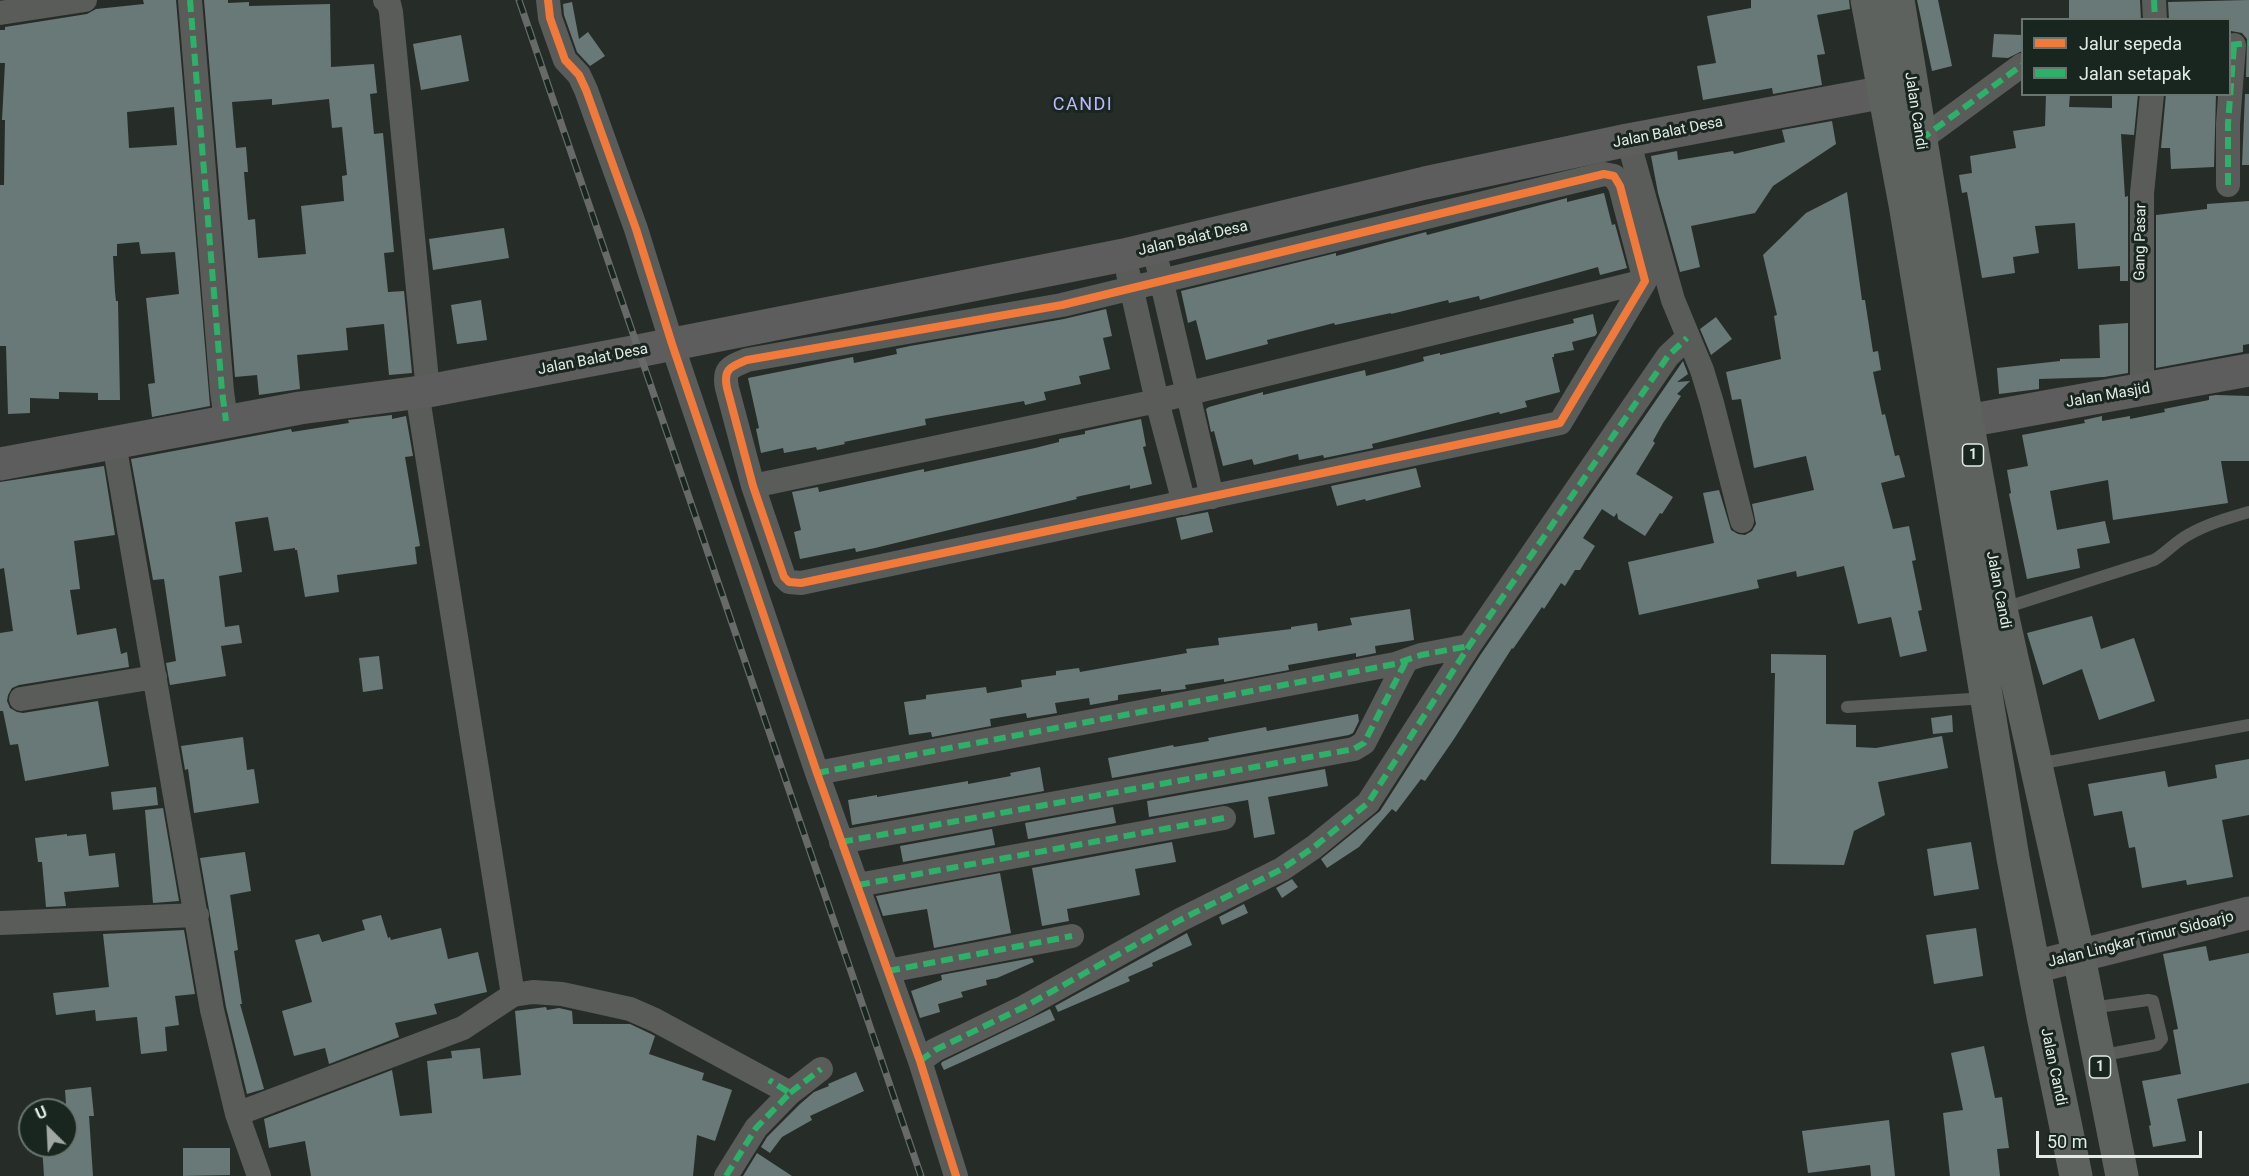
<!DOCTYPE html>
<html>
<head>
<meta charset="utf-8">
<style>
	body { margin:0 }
	#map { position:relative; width:2249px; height:1176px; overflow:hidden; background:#262d29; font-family:Roboto,sans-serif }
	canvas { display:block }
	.legend { position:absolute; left:2021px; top:18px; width:210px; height:78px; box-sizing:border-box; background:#192620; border:2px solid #6a7570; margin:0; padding:8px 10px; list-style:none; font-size:18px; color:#e3ebe7 }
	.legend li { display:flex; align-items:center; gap:12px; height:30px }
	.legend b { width:30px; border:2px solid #6a7570 }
	.north { position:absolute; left:18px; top:1098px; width:60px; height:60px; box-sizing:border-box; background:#192620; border:2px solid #6a7570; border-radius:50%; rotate:336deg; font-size:16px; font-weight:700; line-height:24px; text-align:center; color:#e3ebe7 }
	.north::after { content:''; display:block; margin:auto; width:21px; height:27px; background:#a1a8a4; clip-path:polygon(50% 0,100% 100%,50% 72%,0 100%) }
	.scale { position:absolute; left:2036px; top:1131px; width:166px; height:27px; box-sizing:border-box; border:3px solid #e3ebe7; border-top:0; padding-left:8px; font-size:18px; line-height:21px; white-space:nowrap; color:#e3ebe7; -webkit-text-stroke:4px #192620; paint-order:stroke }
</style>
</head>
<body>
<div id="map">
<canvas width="2249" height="1176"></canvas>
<ul class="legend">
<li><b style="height:8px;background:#f17a3a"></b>Jalur sepeda</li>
<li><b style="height:8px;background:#2db169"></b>Jalan setapak</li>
</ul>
<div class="north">U</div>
<div class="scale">50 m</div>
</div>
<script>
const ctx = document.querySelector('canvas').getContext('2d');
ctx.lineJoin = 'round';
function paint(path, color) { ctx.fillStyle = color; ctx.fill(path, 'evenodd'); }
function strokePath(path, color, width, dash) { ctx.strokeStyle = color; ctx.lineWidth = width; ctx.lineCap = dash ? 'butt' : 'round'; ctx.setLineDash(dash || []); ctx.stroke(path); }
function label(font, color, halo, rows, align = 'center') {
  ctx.font = font + ' Roboto,sans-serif'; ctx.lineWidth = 6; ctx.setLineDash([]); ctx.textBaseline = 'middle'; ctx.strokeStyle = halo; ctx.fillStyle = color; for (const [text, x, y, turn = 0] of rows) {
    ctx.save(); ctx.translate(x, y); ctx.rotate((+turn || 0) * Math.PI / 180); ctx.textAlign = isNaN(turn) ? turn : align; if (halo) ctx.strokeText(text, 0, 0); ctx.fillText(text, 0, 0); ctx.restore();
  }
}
paint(new Path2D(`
	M143,0H176L210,406L152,417L148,384L155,383L146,298L179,294L175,252L141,254L139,242L117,244V256H113L115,292L116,301H118L120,400H98V393L59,392V399L30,398V413L8,414L6,346H0V185H4L5,120H2L5,63H0V30H5V27L87,14L96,9L144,4ZM174,107L177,145L129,148L127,112Z
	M204,0H228V3L249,2V6L330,4L331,67L374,64L377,93L370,94L374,134L383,133L394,252L384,253L388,292L404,291L412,373L389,375L384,324L346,328L348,350L297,355L300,389L259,395L257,375L235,377ZM272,99V105L329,99L332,128L342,127L347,175L342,176L344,201L301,206L306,254L258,258L255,219L248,220L244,172H248L246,147L236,148L232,102Z
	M1751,0H1849L1850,9L1817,15L1825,54L1817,55L1822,85L1773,94L1772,88L1703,100L1697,66L1716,63L1707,16L1751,8Z
	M1917,0H1938L1952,66L1932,71Z
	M2069,0H2140L2141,20H2069Z
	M2249,0V77H2246L2247,39L2242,33L2231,31V20H2169L2168,2Z
	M572,2L579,39L588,32L605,56L590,66L577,52L564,15L563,4Z
	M1994,34L2022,35V51L2008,58L1992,57Z
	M461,35L469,81L421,90L413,44Z
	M2046,94H2070L2069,107L2112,108V94H2138L2134,135L2121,134L2125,197L2128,196V281H2120V266L2078,269L2075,223L2035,226L2039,253L2013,257L2015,273L1982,278L1967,192L1962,193L1959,175L1972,173L1970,156L2016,148L2013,131L2045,126Z
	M2166,94H2216L2214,167L2171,169L2170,148H2161Z
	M2245,94H2249V165H2242Z
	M1832,121L1836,144L1773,186L1755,213L1691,226L1700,267L1680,272L1658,193L1651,156L1677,151L1678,160L1733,151L1734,154L1785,142L1782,130Z
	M1847,192L1862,300H1865L1873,352L1878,351L1881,370L1873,372L1882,415L1885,414L1895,456L1899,455L1905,477L1881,483L1893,529L1909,526L1916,560L1912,561L1922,610L1918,611L1927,651L1900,657L1891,617L1858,624L1844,566L1797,577L1796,571L1757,580L1759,588L1639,615L1628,562L1714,543L1703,493L1719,490L1731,530L1738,534L1745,535L1752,531L1756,524L1752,504L1814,490L1806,456L1754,468L1741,399L1732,400L1726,372L1781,359L1774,316L1777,315L1763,255L1806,213Z
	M1604,193L1612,225L1615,224L1627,268L1600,275L1598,267L1480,300L1479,296L1449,303L1448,300L1391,314V313L1335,325L1334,323L1267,340L1268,344L1206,360L1196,320L1188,323L1181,291L1336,253V256L1426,232L1427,235L1567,198V202Z
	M2249,201V344L2243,345V352L2156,368V215L2207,209V204Z
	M504,228L509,258L433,270L429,239Z
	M481,300L487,340L457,344L451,305Z
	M1106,309L1112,336L1103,338L1110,369L1079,376L1081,384L1044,392L1046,400L1025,405L1024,401L925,419L926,425L844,442L845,444L817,450L816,447L784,453L783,448L761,453L756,429L759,428L748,378L853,357L854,363L897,354L896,349L910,346L1064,319Z
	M1593,314L1597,333L1595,336L1572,342L1574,350L1554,354V357H1552L1560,392L1525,401L1527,407L1500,414L1499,412L1372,444L1373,448L1324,458L1323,455L1299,460L1298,454L1254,465L1252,459L1223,466L1214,431L1211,432L1206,409L1209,407L1263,392V395L1365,370L1366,376L1398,368L1424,361L1423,357L1440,353V355L1574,323L1573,319Z
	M1716,317L1732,339L1711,355L1700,329Z
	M2128,323V373L2104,377L2039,379V389L1999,394L1997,368L2060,361V359L2100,358L2099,325Z
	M1683,361L1688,374L1677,382L1690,381L1677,394L1681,396L1663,423L1653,441L1655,443L1636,474L1673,497L1662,514L1660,513L1645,536L1618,519L1617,513L1614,517L1602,509L1583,538L1595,546L1580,570H1575L1565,586L1561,583L1544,609L1542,607L1513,649L1512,648L1454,739L1425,781L1421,779L1396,812L1392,809L1359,847L1327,868L1321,859L1380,811L1481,654Z
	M2216,395L2249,396V461H2221L2228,503L2113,520L2108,480L2050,491L2057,530L2105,521L2110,543L2077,549L2080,568L2027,579L2009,494L2011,493L2007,470L2028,466L2022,435L2085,423L2084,420L2102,416V421L2130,416V419L2165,412L2164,409L2209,400V396Z
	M392,415V419L406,416L413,456L405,457L420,546L415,547L417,564L337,575L339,592L305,597L297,550H295V548L274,551L268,517L235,522L242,572L219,576L225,627L239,625L242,643L221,646L226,676L170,685L166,663L176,661L164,579L153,580L131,459L291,429L292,432L349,423L348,420Z
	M1141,419L1146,446L1143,447L1152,484L1130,489V485L1076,497L1077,499L875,548L856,552L855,548L800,559L794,532L801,530L792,492L818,487L819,492L924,469V472L1035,448L1059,442V439L1085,434V431Z
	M104,466L115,535L74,541L80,589L70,590L77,635L116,628L121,654L127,652L129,667L19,685L12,688L8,695L7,701L10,708L17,712L23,713L98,701L109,766L25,781L18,744L10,745L3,711H0V633L13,631L4,568L0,569V482Z
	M1416,468L1421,487L1366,501L1365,499L1337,506L1331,486Z
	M1208,512L1213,532L1181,540L1176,518Z
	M1410,609L1414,640L1375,646L1376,653L1356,657V653L1288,665L1289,670L1224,682V679L1185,685L1186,689L1161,692V689L1118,695V700L1090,705L1089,698L1055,703L1057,713L1027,718L1026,713L990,719L991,726L932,737L931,732L909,735L904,702L926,699V695L986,687L987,693L1022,687L1021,680L1056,675V671L1079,668L1080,672L1187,653L1186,649L1219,645L1218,638L1291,629V627L1317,623L1318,631L1352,625L1350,618Z
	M2092,616L2101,649L2134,638L2155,701L2099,720L2082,669L2043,685L2027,633Z
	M1771,654L1826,655V724L1856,725V747L1876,748L1942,736L1948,768L1878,782L1885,815L1854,831L1844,865L1771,864L1775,673H1771Z
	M379,656L383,689L363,692L359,658Z
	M1358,714L1359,721L1353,733L1349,735L1112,778L1108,758L1173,745L1174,747L1209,741L1208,738L1266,727L1267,731Z
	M1952,715L1953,732L1933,734L1931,718Z
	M243,737L247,770L254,769L259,803L194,813L188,769L185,770L181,746Z
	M2249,759V815L2222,820L2233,877L2187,885L2186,880L2142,888L2135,847L2129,848L2122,811L2094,816L2088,784L2165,771L2168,787L2217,778L2215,765Z
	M1040,767L1044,791L852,825L848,800L877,795V797L968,781V784L1011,776L1010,773Z
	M1325,769L1328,786L1268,797L1275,834L1254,838L1248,800L1149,817L1147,801Z
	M156,787L158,805L113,810L111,792Z
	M1113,807L1116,823L1028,839L1025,823Z
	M163,808L179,901L153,903L145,810Z
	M992,829L995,845L903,862L900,846Z
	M67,834V836L86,834L89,856L115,853L119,887L64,892L66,906L46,907L42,862H38L35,838Z
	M1172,842L1176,862L1135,869L1140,895L1067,909L1069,921L1042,926L1032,868Z
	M1971,842L1979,889L1934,896L1927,849Z
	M245,852L251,891L230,895L238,950L234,951L242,1004H240L264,1089L247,1094L226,1007L200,858Z
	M1000,873L1011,933L934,948L927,909L883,916L876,896Z
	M1292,879L1298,887L1282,898L1276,888Z
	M1244,904L1248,913L1222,925L1219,917Z
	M381,915L388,938L390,937L391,940L441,928L448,959L478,952L487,992L434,1004L437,1014L395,1023L399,1037L329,1064L325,1048L294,1056L282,1011L312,1002L295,940L319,934L322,942L365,930L362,920Z
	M1976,928L1983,976L1934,984L1926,935Z
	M184,930L195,994L175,996L179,1025L165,1027L167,1051L141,1054L137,1017L96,1021L95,1010L56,1015L53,993L109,987L103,934Z
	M1187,933L1192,945L1152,963L1153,966L1128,977L1130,981L1058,1012L1055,1006Z
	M2206,946L2209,961L2249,953V1083L2177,1099L2186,1141L2153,1147L2149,1126L2151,1125L2142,1081L2181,1074L2173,1030L2178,1029L2163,954Z
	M1032,958L1034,962L997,978L986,980L987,985L961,992L963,997L938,1004L940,1012L920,1018L911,991L942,980L941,975Z
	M546,1007L547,1010L559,1008L572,1011L573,1024H630L649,1033L655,1036L649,1054L704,1073L702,1080L732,1090L715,1141L697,1135L693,1176H311L305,1141L269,1148L264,1119L392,1070L400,1116L432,1113L427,1061L452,1058L451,1051L480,1048L483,1079L521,1075L515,1011Z
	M1050,1009L1055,1020L944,1070L941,1064L942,1062Z
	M1984,1046L1995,1098L2002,1097L2009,1148L1997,1149L2000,1176H1950L1943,1113L1963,1110L1951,1053Z
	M856,1072L864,1091L810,1116L812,1120L782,1137L770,1153L761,1147L767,1137L800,1104L814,1092L829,1086L828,1084Z
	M91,1087L94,1116H89L93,1176H44L42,1146H69L65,1090Z
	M1889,1120L1895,1176H1871L1870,1165L1808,1173L1802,1131Z
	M183,1148H230V1175L183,1176Z
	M757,1153L792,1176H743Z`), '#697977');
strokePath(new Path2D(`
	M2001,609L2154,560C2166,553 2175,542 2188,535C2207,524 2228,518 2249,512
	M1847,707L1986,698
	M2038,764L2249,725
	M2091,1008L2148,1000L2153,1001L2162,1039L2157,1045L2099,1056`), '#5a5c5a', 12);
strokePath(new Path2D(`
	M190,0L222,391L226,421
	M385,0L389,4L391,12L428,391
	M548,0L550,18L565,60L579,75L586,90L636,229L672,344L817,773L920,1061L956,1176
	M2154,0L2155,20
	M0,13L85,0
	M1628,140L1673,300L1702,370L1712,403L1742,521
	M1920,140L2022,65
	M1604,174L1614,176L1620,186L1645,281L1560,423L801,583L789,582L784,577L753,486L727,388C723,369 730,367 747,360L1062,305Z
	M2228,185V124L2234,45
	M1158,266L1212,497
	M1128,273L1157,401L1184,503
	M2142,390V193L2152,94
	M114,443L212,1010L237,1114L259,1176
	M753,486L1157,401L1645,281
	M21,699L155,677
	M817,773L1395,664L1421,655L1469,646
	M841,842L1354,749L1364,743L1406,661
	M858,885L1224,818
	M0,923L197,915
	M888,971L1072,936
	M513,995L533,992L562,994L630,1009L655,1020L790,1093L756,1128L726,1176
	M920,1061L935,1050L1024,1007L1180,920L1282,869L1314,847L1368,803L1469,646L1668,356L1687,338
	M790,1093L821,1069
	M237,1114L463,1028L513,995L417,392`), '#5a5c5a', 24);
strokePath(new Path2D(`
	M1967,421L2249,370
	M0,464L300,408L428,391L638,351L1124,255L1425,183L1628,140L1885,92
	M2034,967L2249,913`), '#5c5d5c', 33);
strokePath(new Path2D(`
	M1867,0L1906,210L2013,858L2043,1016L2076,1176
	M1898,0L1967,421L2001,609L2079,957L2122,1176`), '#5e625f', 33);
const rail = new Path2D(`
	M519,0L921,1176`);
strokePath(rail, '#676a69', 7);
strokePath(rail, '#192620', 4.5, [14]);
strokePath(new Path2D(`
	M190,0L222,391L226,421
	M2154,0L2155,20
	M2230,45L2249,43
	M1920,140L2022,65
	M2228,185V124L2234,45
	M817,773L1395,664L1421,655L1469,646
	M841,842L1354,749L1364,743L1406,661
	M858,885L1224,818
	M888,971L1072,936
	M920,1061L935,1050L1024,1007L1180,920L1282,869L1314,847L1368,803L1469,646L1668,356L1687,338
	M790,1093L821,1069
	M726,1176L756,1128L790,1093L769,1080`), '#2db169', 6, [12, 6]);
strokePath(new Path2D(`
	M548,0L550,18L565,60L579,75L586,90L636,229L672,344L817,773L920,1061L956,1176
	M1604,174L1614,176L1620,186L1645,281L1560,423L801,583L789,582L784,577L753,486L727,388C723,369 730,367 747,360L1062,305Z`), '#f17a3a', 8);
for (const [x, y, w] of [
	[1973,455,21],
	[2100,1067,21]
]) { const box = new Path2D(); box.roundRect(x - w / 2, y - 11, w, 22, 4.5); ctx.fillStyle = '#192620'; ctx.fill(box); strokePath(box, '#e3ebe7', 1.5); }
label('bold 14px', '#e3ebe7', null, [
	["1",1973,455],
	["1",2100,1067]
]);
label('15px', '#e3ebe7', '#192620', [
	["Jalan Candi",1915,111,81],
	["Jalan Balat Desa",1668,133,-11],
	["Jalan Balat Desa",1193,239,-13],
	["Gang Pasar",2141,242,-89],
	["Jalan Balat Desa",593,360,-11],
	["Jalan Masjid",2108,396,-10],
	["Jalan Candi",1998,590,79],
	["Jalan Lingkar Timur Sidoarjo",2141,940,-14],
	["Jalan Candi",2053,1067,78]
]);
ctx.letterSpacing = '1.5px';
label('18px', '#c0b6fe', '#192620', [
	["CANDI",1083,105]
]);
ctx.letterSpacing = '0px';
</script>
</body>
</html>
